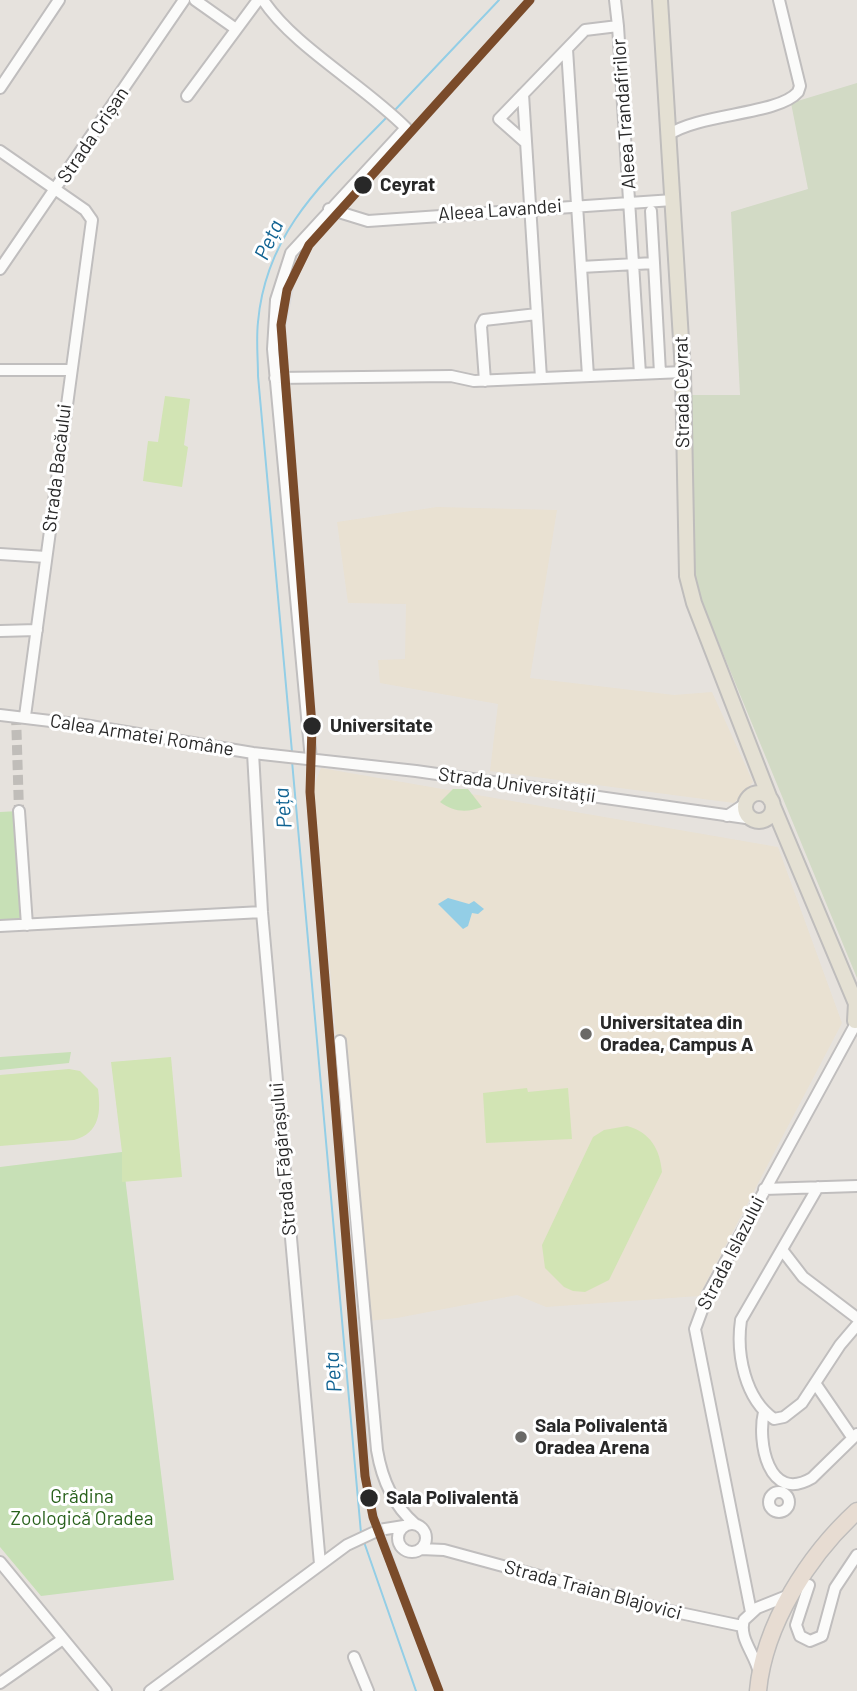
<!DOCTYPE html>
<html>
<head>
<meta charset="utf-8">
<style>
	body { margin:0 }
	canvas { display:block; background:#e6e2dd }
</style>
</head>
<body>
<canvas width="857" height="1691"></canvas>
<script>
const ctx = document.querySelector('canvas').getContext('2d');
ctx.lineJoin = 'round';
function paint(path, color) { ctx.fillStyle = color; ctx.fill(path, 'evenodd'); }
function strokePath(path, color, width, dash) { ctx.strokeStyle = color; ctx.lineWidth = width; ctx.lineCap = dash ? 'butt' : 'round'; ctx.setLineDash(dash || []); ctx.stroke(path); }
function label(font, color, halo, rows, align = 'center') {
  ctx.font = font + ' Barlow,sans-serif'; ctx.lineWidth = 6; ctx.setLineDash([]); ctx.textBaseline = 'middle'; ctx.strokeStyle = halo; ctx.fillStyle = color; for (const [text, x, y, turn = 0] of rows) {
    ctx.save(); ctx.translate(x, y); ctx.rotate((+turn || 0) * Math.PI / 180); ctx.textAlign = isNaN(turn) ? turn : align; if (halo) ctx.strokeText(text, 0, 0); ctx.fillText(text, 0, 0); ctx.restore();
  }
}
paint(new Path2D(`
	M437,507L557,510L530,678L674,695L712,692L753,782L734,803L490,771L498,704L380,683L378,660L405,659L406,604L348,603L337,522Z
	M321,768L778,847L842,1023L699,1296L546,1307L517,1295L397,1318L367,1321L337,1047L314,786Z`), '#e9e1d2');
paint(new Path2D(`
	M453,789H468L482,807C467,813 453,812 440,802Z
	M19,811L27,919L0,920V812Z
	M71,1052L69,1063L0,1070V1057Z
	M122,1152L174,1580L41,1596L0,1547V1167Z`), '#c7e0b6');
paint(new Path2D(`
	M857,83V978L689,571L687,395H740L731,212L808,189L791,103Z`), '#d2dac5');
paint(new Path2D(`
	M165,396L190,399L184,445L188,447L182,487L143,481L148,441L158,442Z
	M171,1057L182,1177L122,1182V1152L111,1062Z
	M69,1069L80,1071L98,1089C101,1112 100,1133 74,1140L0,1146V1075Z
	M527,1088L528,1092L568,1088L572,1139L486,1143L483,1093Z
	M627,1126C650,1132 660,1149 662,1172L609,1280L585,1292L573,1291L564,1287L545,1268L542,1245L593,1137L604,1130Z`), '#d2e4b4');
paint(new Path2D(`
	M448,898L469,904L474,901L484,909L478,914L472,913L468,926L463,929L438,904Z`), '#93cee6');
strokePath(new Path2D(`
	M394,111L499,0
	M292,752L258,376C258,358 256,340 258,322C266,230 327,179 387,117
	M292,761L361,1533
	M364,1542L416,1691`), '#93cee6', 2);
strokePath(new Path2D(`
	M16,715L19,811`), '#c0bdb9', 10, [10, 5]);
const minor = new Path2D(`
	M195,0L236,29
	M263,0C293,46 365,86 406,128L291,253L276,300L273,349L311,760
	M615,0L618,26
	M567,49L588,376
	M0,88L59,0
	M523,94L541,378
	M187,96L258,0
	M668,135C700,113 778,115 798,92L800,86L779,0
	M525,142L499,119L585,30L618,26L640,374
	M0,151L85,210L92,220L25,716
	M329,209L368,221L673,200
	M651,211L654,263
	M581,267L654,263L660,373
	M0,269L184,0
	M0,370H70
	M275,378L451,376L474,381L683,372
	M485,381L481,326L484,320L537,314
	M0,554L46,557
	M0,631L37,630
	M0,715L84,725L253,753L416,771L753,819
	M253,753L262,912L320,1564
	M19,811L27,925
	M727,816L745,804
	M0,926L262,912
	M340,1041L377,1450C382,1480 393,1505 415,1524
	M818,1187L741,1320C736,1354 745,1399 774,1419L784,1417L802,1403L840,1345L857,1325
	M764,1189L857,1186
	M783,1251L803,1277L857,1318
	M815,1383L852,1437
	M764,1412C757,1441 768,1504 812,1478L857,1434
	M769 1502a10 10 0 1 1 20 0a10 10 0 1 1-20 0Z
	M398 1538a14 14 0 1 1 28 0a14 14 0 1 1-28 0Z
	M421,1549L444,1550L661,1609L742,1626
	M0,1562L106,1691
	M809,1585L796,1625L800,1636L810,1641L822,1636L835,1588L857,1555
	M751,1612L695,1329L708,1294L854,1027
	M354,1657L368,1691
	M759,1673C756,1655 738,1638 744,1620L757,1608L792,1594
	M0,1683L63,1639
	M150,1691L347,1545L379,1530L404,1526`);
const major = new Path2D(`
	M660,0L683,372L687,576L694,603L770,799
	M745 807a14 14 0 1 1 28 0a14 14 0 1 1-28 0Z
	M773,806L857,1006
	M855,1021L856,1003`);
const highway = new Path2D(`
	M758,1691C764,1624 809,1555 857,1511`);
strokePath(minor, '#c0bebe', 14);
strokePath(major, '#bfbdbc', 18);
strokePath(highway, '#bfbdbc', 19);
strokePath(minor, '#fbfbfa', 10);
strokePath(major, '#e4e0d3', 14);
strokePath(highway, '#e7dcd2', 16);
strokePath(new Path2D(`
	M443,1691L378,1517L370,1475L313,788L316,726L285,327L294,283L312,247L535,0`), '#dddcdd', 2);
strokePath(new Path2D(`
	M439,1691L373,1517L365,1476L310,792L312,726L281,325L287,290L309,245L530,0`), '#7a4b2a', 9);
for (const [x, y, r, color] of [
	[363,185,10,"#282828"],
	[312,726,10,"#282828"],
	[586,1034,7,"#6a6967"],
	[521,1437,7,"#6a6967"],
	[369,1498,10,"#282828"]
]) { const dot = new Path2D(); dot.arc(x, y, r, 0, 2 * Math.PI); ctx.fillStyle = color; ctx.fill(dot); strokePath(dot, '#fff', 2.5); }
label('19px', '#282828', '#fff', [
	["Aleea Trandafirilor",624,114,-94],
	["Strada Crișan",93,135,-56],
	["Aleea Lavandei",500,210,-4],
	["Strada Ceyrat",682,392,-91],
	["Strada Bacăului",57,468,-83],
	["Calea Armatei Române",142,735,9],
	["Strada Universității",517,785,8],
	["Strada Făgărașului",283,1159,-95],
	["Strada Islazului",731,1253,-63],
	["Strada Traian Blajovici",593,1590,15]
]);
label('bold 19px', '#282828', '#fff', [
	["Ceyrat",380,185],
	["Universitate",330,726],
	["Sala Polivalentă",386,1498]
], 'left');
label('bold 19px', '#282828', '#fff', [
	["Universitatea din",600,1023],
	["Oradea, Campus A",600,1045],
	["Sala Polivalentă",535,1426],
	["Oradea Arena",535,1448]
], 'left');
label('19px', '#28611b', '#fff', [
	["Grădina",82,1497],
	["Zoologică Oradea",82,1519]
]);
label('italic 21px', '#116392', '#fff', [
	["Peța",269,240,-66],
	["Peța",283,808,-95],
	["Peța",333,1372,-95]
]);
</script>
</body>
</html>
